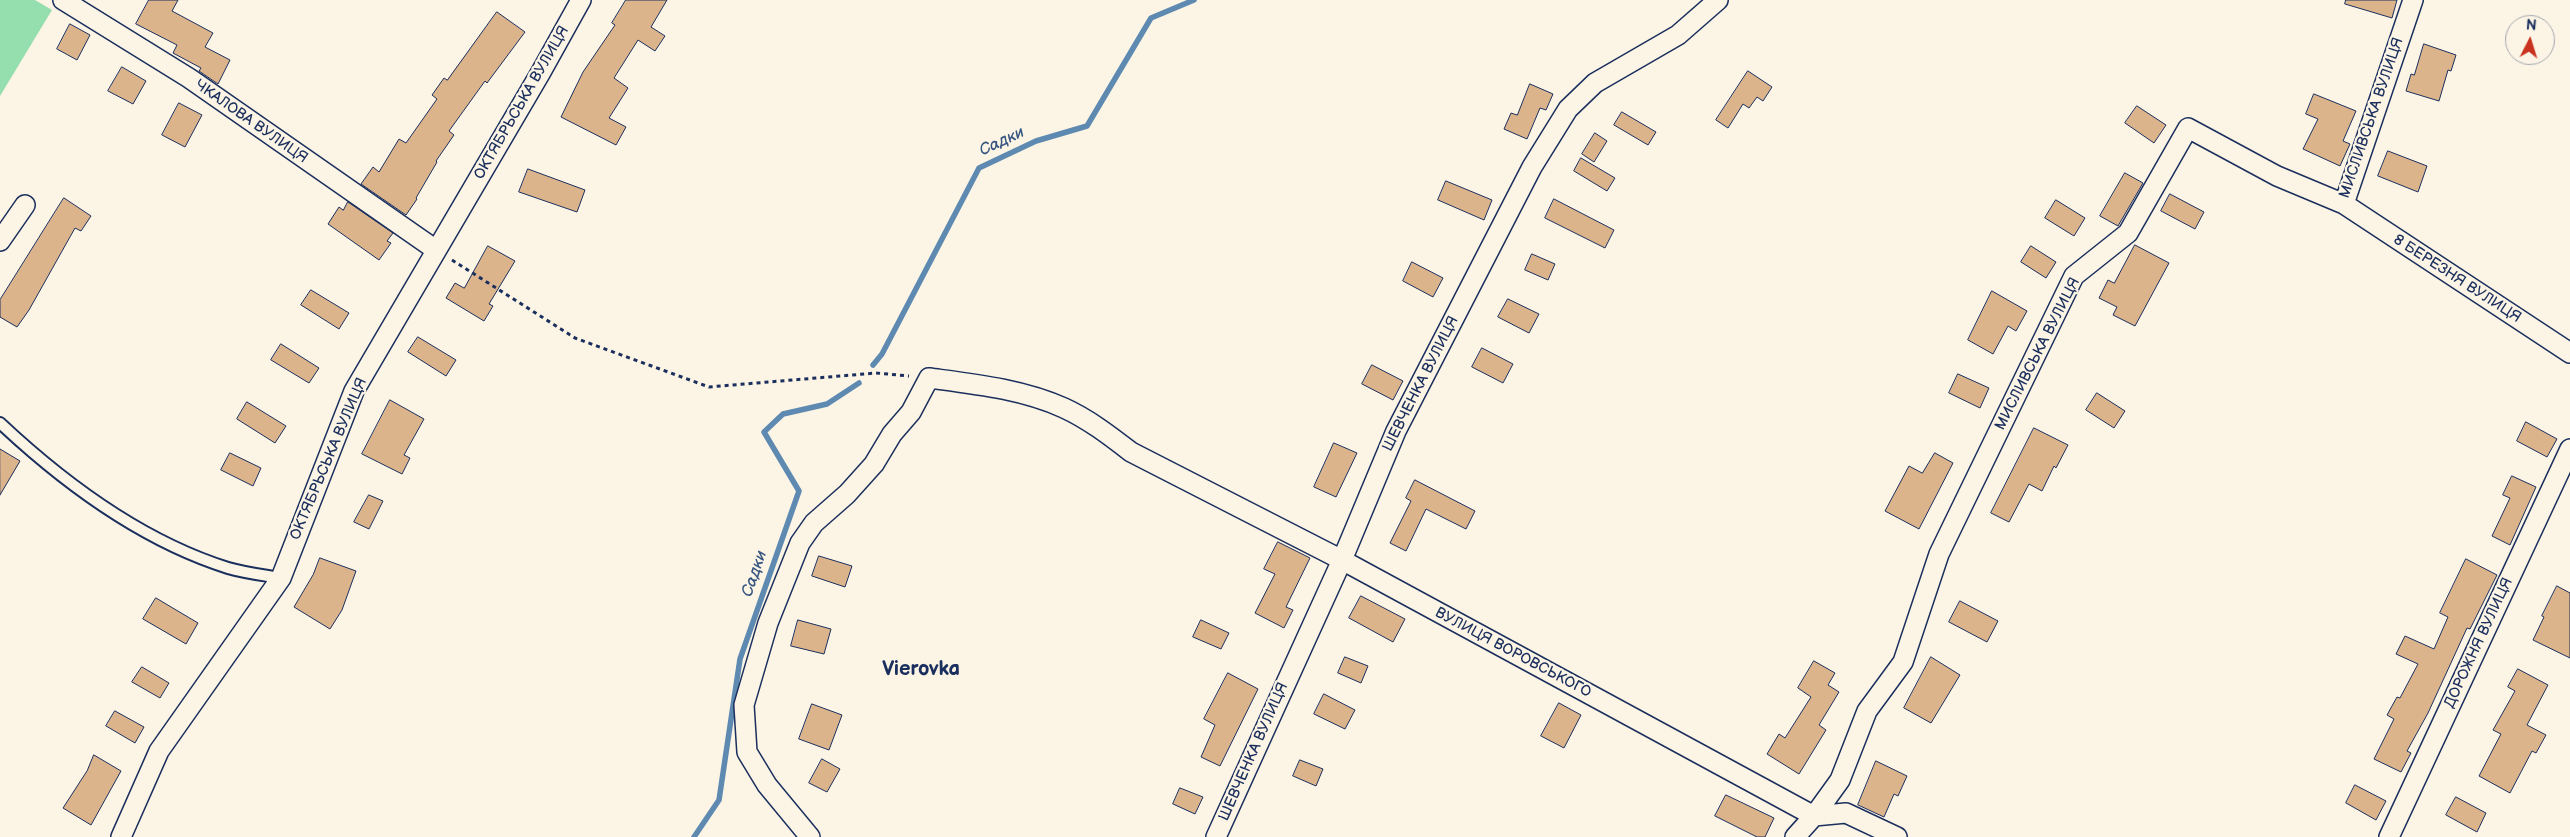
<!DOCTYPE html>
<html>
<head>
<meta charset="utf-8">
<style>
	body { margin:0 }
	#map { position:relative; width:2570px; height:837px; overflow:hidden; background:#fcf5e5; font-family:"Balsamiq Sans",sans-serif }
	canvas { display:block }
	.north { position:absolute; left:2505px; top:15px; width:50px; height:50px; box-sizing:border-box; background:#fcf5e5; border:1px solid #a2a6af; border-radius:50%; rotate:5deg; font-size:14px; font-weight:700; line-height:20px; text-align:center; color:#1b2f5e }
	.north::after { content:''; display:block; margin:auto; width:18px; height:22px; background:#c8321e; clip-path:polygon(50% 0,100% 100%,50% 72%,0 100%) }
</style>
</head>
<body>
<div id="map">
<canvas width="2570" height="837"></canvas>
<div class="north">N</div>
</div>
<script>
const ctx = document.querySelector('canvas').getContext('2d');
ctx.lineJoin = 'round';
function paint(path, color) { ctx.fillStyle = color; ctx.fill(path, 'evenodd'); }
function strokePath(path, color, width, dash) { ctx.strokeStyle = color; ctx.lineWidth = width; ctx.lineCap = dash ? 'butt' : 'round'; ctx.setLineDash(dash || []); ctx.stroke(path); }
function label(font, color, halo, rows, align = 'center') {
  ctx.font = font + ' "Balsamiq Sans",sans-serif'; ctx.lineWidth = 4.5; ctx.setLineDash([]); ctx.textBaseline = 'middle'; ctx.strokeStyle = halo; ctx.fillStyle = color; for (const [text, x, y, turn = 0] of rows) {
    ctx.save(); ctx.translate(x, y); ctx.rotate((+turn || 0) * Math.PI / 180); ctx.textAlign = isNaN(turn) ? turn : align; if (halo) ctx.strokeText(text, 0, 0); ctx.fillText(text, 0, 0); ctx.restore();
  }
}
paint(new Path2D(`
	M0,0H35L52,10L0,96Z`), '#95dead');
strokePath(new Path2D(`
	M873,365L882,354L979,168L1036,141L1087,126L1151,18L1194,0
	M694,837L719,800L740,659L799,491L764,432L783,414L827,404L859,383`), '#5e8ab1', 5.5);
const building = new Path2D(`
	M149,0H178L172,11L213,33L205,47L230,60L218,84L199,71L201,68L173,53L177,45L136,24Z
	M626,0H667L651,27L665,36L655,51L638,40L614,78L628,88L609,118L626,127L616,145L561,117L583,72L615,25L612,23Z
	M2346,0H2397L2392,18L2345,4Z
	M497,12L525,32L487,83L485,81L449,131L454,135L436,161L437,162L416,198L417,199L406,215L361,184L373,167L379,172L399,139L406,143L437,99L432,95L444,78L447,80Z
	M70,24L90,35L77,60L57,49Z
	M2424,44L2456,55L2451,71L2448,70L2439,101L2406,91L2411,74L2414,75Z
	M122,67L146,81L133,104L108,91Z
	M1748,71L1772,87L1763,101L1757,97L1749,108L1743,104L1728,128L1716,120Z
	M1530,84L1553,94L1546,110L1540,108L1527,139L1504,129L1511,113L1517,115Z
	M2314,94L2356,111L2343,141L2350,144L2340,166L2303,149L2318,119L2306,114Z
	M179,103L202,115L185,147L162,135Z
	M2137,106L2166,125L2154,143L2125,123Z
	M1622,112L1656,132L1648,145L1614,125Z
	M1595,133L1607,141L1594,162L1582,154Z
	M2388,151L2427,166L2418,192L2378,176Z
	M1581,158L1615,178L1607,191L1574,171Z
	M528,169L585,190L577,212L519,192Z
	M2125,173L2143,183L2118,226L2100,216Z
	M1446,181L1492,200L1484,220L1438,200Z
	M2170,194L2204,212L2195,229L2161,211Z
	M64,198L91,216L81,231L75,228L29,310L17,327L0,317V300Z
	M1554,199L1614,230L1605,248L1545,218Z
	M2056,200L2085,218L2074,236L2045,218Z
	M348,202L393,233L387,241L391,243L379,260L328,224L339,207L343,210Z
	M2135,245L2169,263L2135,326L2113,315L2117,307L2099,298L2108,280L2114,283Z
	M488,246L515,261L489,304L493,306L484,321L446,298L455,283L464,288Z
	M2031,246L2056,262L2046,278L2021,262Z
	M1532,254L1555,264L1548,280L1525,270Z
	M1412,262L1443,278L1433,297L1403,281Z
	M311,290L349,313L339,329L301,305Z
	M1992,291L2027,311L2016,331L2008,326L1993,354L1968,340Z
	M1508,299L1539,314L1529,333L1498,317Z
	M418,337L456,360L446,376L408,352Z
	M281,344L319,368L309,383L271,360Z
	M1482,348L1513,364L1503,383L1472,367Z
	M1372,365L1403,381L1393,400L1362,384Z
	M1958,374L1989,388L1980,408L1949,393Z
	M2097,393L2125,411L2114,428L2086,410Z
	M390,400L424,419L404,455L410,458L402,474L362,454Z
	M247,402L286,426L275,443L237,419Z
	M2526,422L2557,439L2547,457L2517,441Z
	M2034,428L2068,445L2056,468L2054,466L2042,491L2029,484L2009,522L1991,513Z
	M1334,443L1357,453L1336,497L1314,487Z
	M0,449L20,461L0,495Z
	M230,453L261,468L253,486L221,470Z
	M1935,453L1953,463L1919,529L1885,511L1909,466L1922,473Z
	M2512,476L2536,487L2510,545L2492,536L2510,498L2503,495Z
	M1415,480L1475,511L1466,529L1426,509L1406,551L1390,543L1411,501L1406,498Z
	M369,495L383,501L369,529L354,522Z
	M1278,542L1310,558L1286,607L1293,610L1284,628L1255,613L1275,574L1264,569Z
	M819,556L852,566L845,587L812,576Z
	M320,558L356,571L342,610L330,629L294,607L313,575Z
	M2466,559L2497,575L2470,629L2467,628L2428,713L2407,751L2411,753L2401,772L2374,759L2394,719L2387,715L2397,697L2400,698L2418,664L2396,654L2405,636L2434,649L2448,617L2440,613Z
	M2557,586L2570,593V658L2533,640L2544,617L2542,616Z
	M1361,596L1405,619L1393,642L1349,618Z
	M156,598L198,623L186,644L143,619Z
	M1960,601L1998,621L1987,642L1949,622Z
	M798,620L831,629L824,654L791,646Z
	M1201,620L1229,633L1221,649L1193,637Z
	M1345,657L1368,666L1361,683L1338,673Z
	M1931,657L1960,675L1931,723L1904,708Z
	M1814,661L1835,673L1828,685L1839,692L1819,725L1826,730L1799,774L1767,754L1779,734L1785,738L1811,697L1798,688Z
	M142,667L169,683L160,698L132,682Z
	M2518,669L2548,685L2527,725L2546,735L2536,753L2532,751L2510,793L2479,776L2501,734L2493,730L2515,691L2508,687Z
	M1228,673L1258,689L1220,766L1201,757L1215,725L1204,719Z
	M1324,694L1355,710L1345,729L1314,714Z
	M1559,703L1581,715L1564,748L1541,736Z
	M812,704L842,715L829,750L799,739Z
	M115,711L144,727L135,743L106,726Z
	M94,755L121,771L91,825L63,808L87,771Z
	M822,759L840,769L827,792L809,783Z
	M1300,760L1323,769L1316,786L1293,776Z
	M1876,761L1907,776L1898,796L1894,794L1884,817L1858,805Z
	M2355,785L2386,801L2376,820L2346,803Z
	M1180,788L1203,797L1195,814L1173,804Z
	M1726,795L1774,818L1765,837H1757L1715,816Z
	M2456,797L2486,813L2477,832L2446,815Z`);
paint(building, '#dbb48c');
strokePath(building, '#1b2f5e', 1);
const service = new Path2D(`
	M0,423C65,484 142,541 228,568C245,573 263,575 281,578`);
const minor = new Path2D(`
	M63,0L189,78L436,250
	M2344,204L2570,353
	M0,241L25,205
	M121,837L159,751L281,578L354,391L541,72L581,0
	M810,837L767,785L747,752L744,705L768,623L800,543L814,523L847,494L874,464L892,434L911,412L929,378C974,384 1022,389 1064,408C1088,419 1109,435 1131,452L1342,560L1814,816L1846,813L1897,837
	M1216,837L1342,560L1396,431L1532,167L1568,109L1595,83L1678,35L1718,0
	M1795,837L1814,816L1840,780L1867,711L1903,662L1939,554L2074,276L2128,233L2188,128L2277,176L2344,204L2413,0
	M2389,837L2570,449`);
strokePath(service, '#1b2f5e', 14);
strokePath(minor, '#1b2f5e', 22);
strokePath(new Path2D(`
	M452,260L575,338L709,387L876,373L909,376`), '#1b2f5e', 3, [4, 4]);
strokePath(service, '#fcf5e5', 10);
strokePath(minor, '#fcf5e5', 19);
label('15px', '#1b2f5e', '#fcf5e5', [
	["ОКТЯБРЬСЬКА ВУЛИЦЯ",522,103,-60],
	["МИСЛИВСЬКА ВУЛИЦЯ",2372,118,-71],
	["ЧКАЛОВА ВУЛИЦЯ",251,122,35],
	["8 БЕРЕЗНЯ ВУЛИЦЯ",2457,279,33],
	["МИСЛИВСЬКА ВУЛИЦЯ",2038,354,-63],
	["ШЕВЧЕНКА ВУЛИЦЯ",1421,384,-63],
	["ОКТЯБРЬСЬКА ВУЛИЦЯ",329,459,-67],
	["ДОРОЖНЯ ВУЛИЦЯ",2479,643,-65],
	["ВУЛИЦЯ ВОРОВСЬКОГО",1513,653,28],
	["ШЕВЧЕНКА ВУЛИЦЯ",1254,752,-66]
]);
label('italic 16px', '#375581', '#fcf5e5', [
	["Садки",1002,142,-25],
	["Садки",755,574,-71]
]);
label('bold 20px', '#1b2f5e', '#fcf5e5', [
	["Vierovka",921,670]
]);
</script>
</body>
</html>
